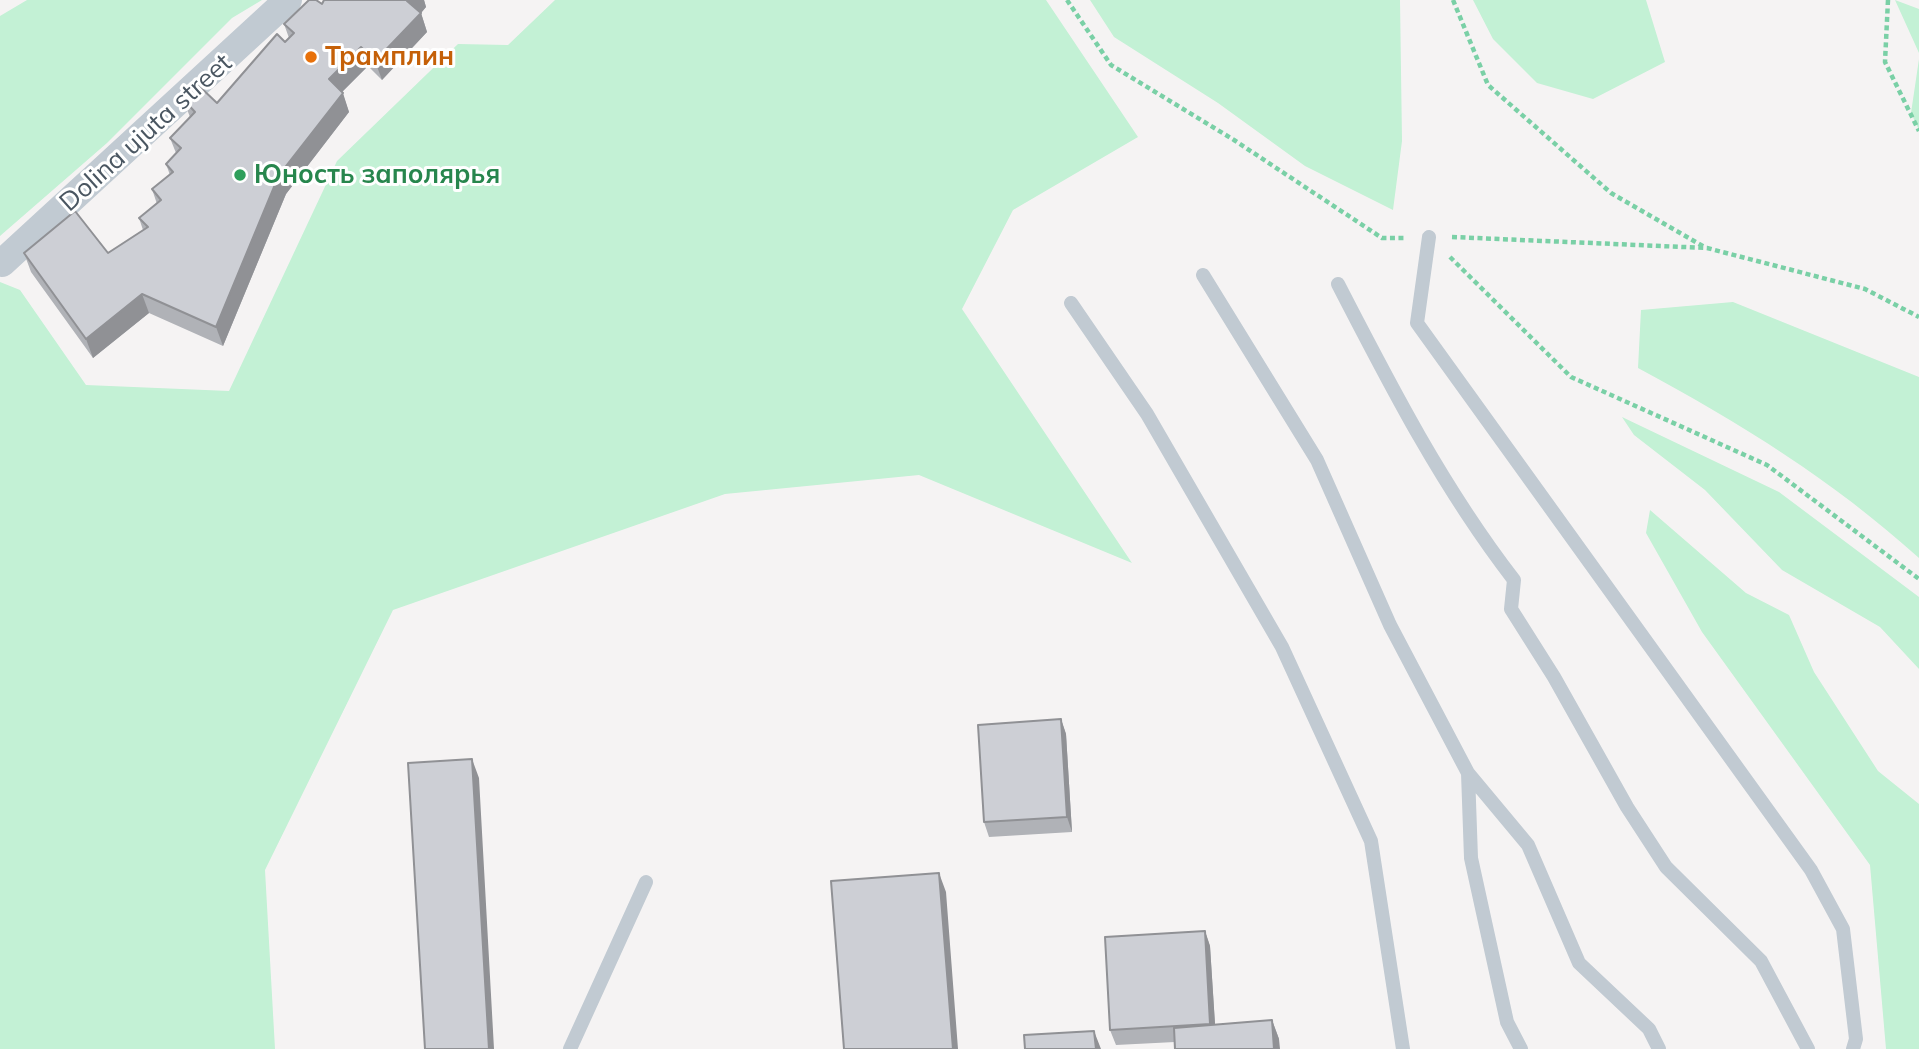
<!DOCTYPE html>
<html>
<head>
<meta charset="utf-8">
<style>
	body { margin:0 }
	canvas { display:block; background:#f5f3f3 }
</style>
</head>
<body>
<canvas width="1919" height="1049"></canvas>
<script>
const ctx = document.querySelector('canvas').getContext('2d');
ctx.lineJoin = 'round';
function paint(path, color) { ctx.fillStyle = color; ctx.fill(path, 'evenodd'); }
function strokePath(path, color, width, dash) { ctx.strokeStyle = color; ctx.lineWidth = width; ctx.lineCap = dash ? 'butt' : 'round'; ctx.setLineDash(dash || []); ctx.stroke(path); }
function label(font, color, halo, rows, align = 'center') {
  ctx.font = font + ' Mulish,sans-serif'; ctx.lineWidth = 6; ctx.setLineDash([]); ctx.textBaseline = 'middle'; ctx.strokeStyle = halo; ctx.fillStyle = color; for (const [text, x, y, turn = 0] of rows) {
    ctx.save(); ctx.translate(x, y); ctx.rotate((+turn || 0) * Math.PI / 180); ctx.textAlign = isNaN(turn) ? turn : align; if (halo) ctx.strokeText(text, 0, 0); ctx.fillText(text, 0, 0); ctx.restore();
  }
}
paint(new Path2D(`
	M27,0H262L232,18L107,143L0,236V16Z
	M555,0H1046L1138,137L1013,210L962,309L1132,563L919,475L725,494L393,610L265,870L275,1049H0V282L20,290L86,385L229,391L337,161L458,44L508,45Z
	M1090,0H1400L1402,141L1393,210L1305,166L1218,103L1114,37Z
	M1473,0H1646L1665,62L1593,99L1537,83L1493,39Z
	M1895,0L1919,9V53Z
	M1919,59V130L1911,113Z
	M1733,302L1919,377V558C1831,479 1742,424 1638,368L1641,310Z
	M1622,417L1779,492L1919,597V669L1880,627L1782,570L1705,490L1634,435Z
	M1650,510L1746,593L1789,615L1814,672L1878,771L1919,804V1049H1886L1870,865L1702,632L1646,533Z`), '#c3f1d5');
strokePath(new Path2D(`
	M1067,0L1111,65L1234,140L1382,238H1405
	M1453,0L1488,85L1611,193L1706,248
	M1888,0L1885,62L1919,131
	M1452,237L1707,248L1865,289L1919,317
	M1450,257L1571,377L1767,465L1919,579`), '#7ad0a6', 4.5, [5, 3.5]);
strokePath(new Path2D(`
	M1429,237L1417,323L1811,870L1843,929L1856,1039L1853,1049
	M1203,275L1317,460L1390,625L1468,773L1471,858L1507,1022L1521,1049
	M1338,284C1391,387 1443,488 1514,580L1511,609L1554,677L1627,807L1666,867L1761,961L1808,1049
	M1071,303L1147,414L1282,647L1371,841L1403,1049
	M1468,773L1528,845L1579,963L1649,1029L1659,1049
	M570,1049L646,882`), '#c1cad2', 14);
strokePath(new Path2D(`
	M2,263L288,0`), '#c1cad2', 28);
paint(new Path2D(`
	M324,0H424L426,7L421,13L427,32L382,80L368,66L342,92L349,112L286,194L223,346L149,313L93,358L31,272L24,253H108L143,230L139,218L157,204L152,189L170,175L166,164L176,153L170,138L190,117L183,99L217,103L289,38L284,24L322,4Z
	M1061,719L1066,734L1072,832L989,837L984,822Z
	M1205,931L1210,946L1215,1025L1272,1020L1279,1039L1175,1042L1116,1045L1110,1030Z`), '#b0b2b7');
paint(new Path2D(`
	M408,0H424L426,7L421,13L427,32L382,80L375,61Z
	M361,47L368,66L336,98L329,79Z
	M343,93L349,112L286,194L223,346L216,327L279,175Z
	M142,294L149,313L93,358L86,339Z
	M1061,719L1066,734L1072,832L1067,817Z
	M472,759L479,778L494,1049H489Z
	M939,873L946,892L958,1049H953Z
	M1205,931L1210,946L1216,1039L1210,1024Z
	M1272,1020L1279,1039L1280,1049H1274Z
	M1094,1031L1101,1049H1096Z`), '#909195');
const building = new Path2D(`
	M309,0H316L322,4L324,0H408L407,1L421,13L375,61L361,47L329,79L343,93L279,175L216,327L142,294L86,339L24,253L75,211L108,253L148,227L139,218L161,200L152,189L173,172L166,164L181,148L170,138L195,112L183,99L198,85L217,103L277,34L285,42L294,33L284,24Z
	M1061,719L1067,817L984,822L978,725Z
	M472,759L489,1049H425L408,763Z
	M939,873L953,1049H844L831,881Z
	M1205,931L1210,1024L1110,1030L1105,937Z
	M1272,1020L1274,1049H1175L1174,1028Z
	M1094,1031L1096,1049H1025L1024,1035Z`);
paint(building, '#cdcfd5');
strokePath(building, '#909195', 2);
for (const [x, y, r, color] of [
	[311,57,7,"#e8710a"],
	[240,175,7,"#2e9e5b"]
]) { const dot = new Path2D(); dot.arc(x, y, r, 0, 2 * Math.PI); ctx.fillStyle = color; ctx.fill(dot); strokePath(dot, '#fff', 2.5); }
label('bold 26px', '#c56008', '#fff', [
	["Трамплин",325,57]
], 'left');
label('26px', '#4a5661', '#fff', [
	["Dolina ujuta street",146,133,-42]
]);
label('bold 26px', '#27864d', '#fff', [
	["Юность заполярья",254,175]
], 'left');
</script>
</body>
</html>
